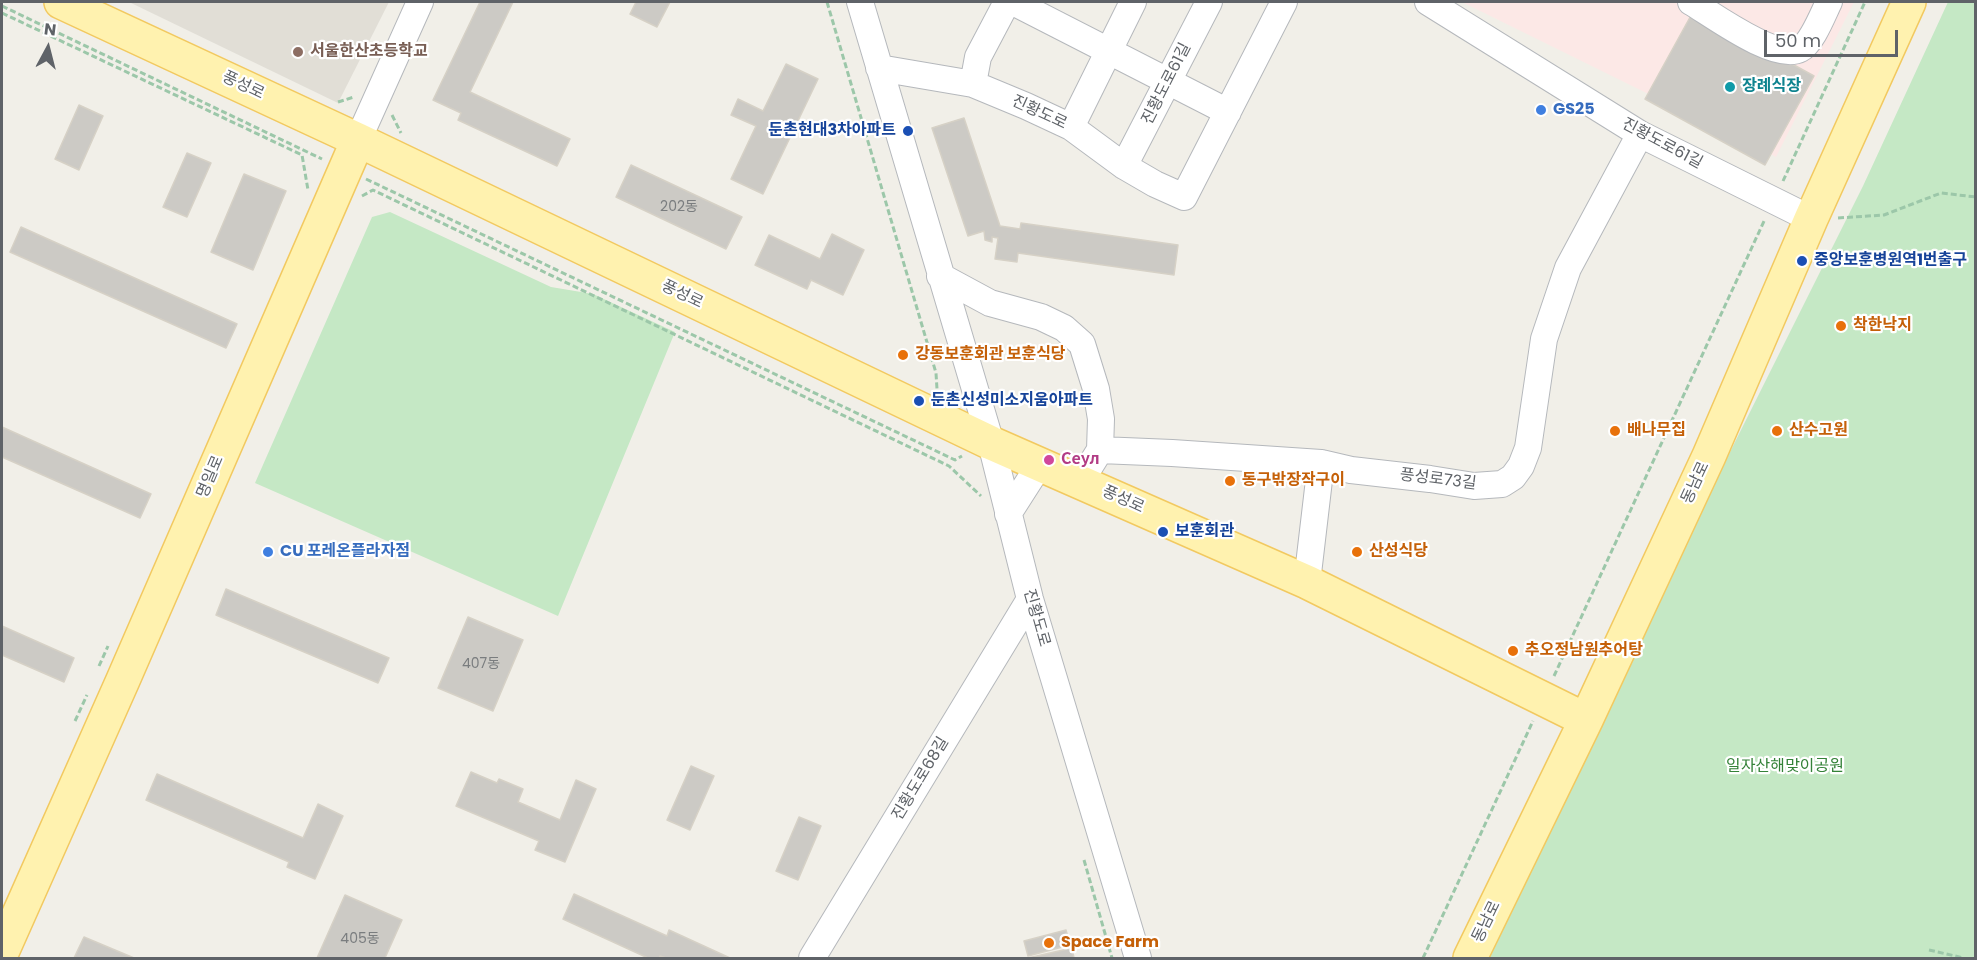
<!DOCTYPE html>
<html>
<head>
<meta charset="utf-8">
<style>
	body { margin:0 }
	#map { position:relative; width:1977px; height:960px; overflow:hidden; background:#f1efe8; font-family:Poppins,sans-serif }
	canvas { display:block }
	.frame { position:absolute; inset:0; border:3px solid #5f6368; pointer-events:none }
	.north { position:absolute; left:18px; top:18px; width:60px; height:60px; -webkit-text-stroke:4px #fff; paint-order:stroke; rotate:7deg; font-size:16px; font-weight:700; line-height:24px; text-align:center; color:#5f6368 }
	.north::after { content:''; display:block; margin:auto; width:21px; height:27px; background:#5f6368; clip-path:polygon(50% 0,100% 100%,50% 72%,0 100%) }
	.scale { position:absolute; left:1764px; top:30px; width:134px; height:27px; box-sizing:border-box; border:3px solid #5f6368; border-top:0; padding-left:8px; font-size:18px; line-height:21px; white-space:nowrap; color:#5f6368; -webkit-text-stroke:4px #fff; paint-order:stroke }
</style>
</head>
<body>
<div id="map">
<canvas width="1977" height="960"></canvas>
<div class="frame"></div>
<div class="north">N</div>
<div class="scale">50 m</div>
</div>
<script>
const ctx = document.querySelector('canvas').getContext('2d');
ctx.lineJoin = 'round';
function paint(path, color) { ctx.fillStyle = color; ctx.fill(path, 'evenodd'); }
function strokePath(path, color, width, dash) { ctx.strokeStyle = color; ctx.lineWidth = width; ctx.lineCap = dash ? 'butt' : 'round'; ctx.setLineDash(dash || []); ctx.stroke(path); }
function label(font, color, halo, rows, align = 'center') {
  ctx.font = font + ' Poppins,"Noto Sans KR",sans-serif'; ctx.lineWidth = 4.5; ctx.setLineDash([]); ctx.textBaseline = 'middle'; ctx.strokeStyle = halo; ctx.fillStyle = color; for (const [text, x, y, turn = 0] of rows) {
    ctx.save(); ctx.translate(x, y); ctx.rotate((+turn || 0) * Math.PI / 180); ctx.textAlign = isNaN(turn) ? turn : align; if (halo) ctx.strokeText(text, 0, 0); ctx.fillText(text, 0, 0); ctx.restore();
  }
}
paint(new Path2D(`
	M129,2H389L338,103Z`), '#e1ded6');
paint(new Path2D(`
	M1462,2H1854L1776,157Z`), '#fce8e6');
paint(new Path2D(`
	M1948,2H1975V958H1489L1593,726L1863,186Z
	M390,212L551,287L593,294L675,332L558,616L255,483L372,217Z`), '#c5e8c5');
const building = new Path2D(`
	M480,2H513L470,92L570,139L557,166L458,120L461,113L433,100Z
	M636,2H670L657,27L630,14Z
	M1694,10L1814,76L1765,165L1645,99Z
	M786,64L818,79L763,194L731,179L756,126L731,115L738,99L763,111Z
	M79,105L103,116L79,170L55,159Z
	M964,118L1000,226L1020,229L1021,223L1178,245L1174,275L1018,253L1017,262L995,259L998,238L992,237V242L985,240L984,231L968,236L932,128Z
	M187,153L211,163L187,217L163,207Z
	M631,165L742,217L726,249L616,197Z
	M244,174L286,191L253,270L211,252Z
	M21,227L237,324L226,348L10,252Z
	M832,234L864,250L843,295L811,280L807,289L755,265L769,235L820,259Z
	M2,427L151,494L140,518L2,457Z
	M226,589L389,658L378,683L216,615Z
	M468,617L523,640L493,711L438,688Z
	M2,626L74,658L64,682L2,655Z
	M691,766L714,776L690,830L667,820Z
	M471,772L497,783L499,779L523,789L518,802L560,820L576,780L596,789L565,862L535,850L539,841L456,806Z
	M157,774L303,838L318,804L343,816L315,879L287,867L289,862L146,800Z
	M799,817L821,826L798,880L776,871Z
	M574,894L667,936L669,930L730,958H666L660,956L659,958H648L563,919Z
	M345,895L402,920L385,958H317Z
	M1066,930L1070,945L1028,956L1024,941Z
	M84,937L134,958H74Z
	M1072,948L1074,958H1028Z`);
paint(building, '#cccac5');
strokePath(building, '#d6d1c6', 1.5);
const minor = new Path2D(`
	M860,2L991,443L1030,599L1138,958
	M1013,2L1228,112
	M1428,2L1640,134L1811,219
	M1691,2C1713,15 1776,62 1800,49C1812,43 1823,14 1829,2
	M879,68L973,84L1026,106L1071,127L1124,166L1155,184L1184,197L1284,2
	M973,84L978,57L1007,2
	M1071,127L1133,2
	M358,140L420,2
	M1124,166L1209,2
	M940,276L990,303L1041,317L1064,328L1082,344L1096,389L1101,419L1100,450
	M1080,482L1100,450L1172,453L1321,463L1351,470L1430,479L1474,486L1502,484L1513,477L1521,466L1528,448L1544,339L1568,268L1640,134
	M1008,514L1040,464
	M1307,582L1321,463
	M812,958L1030,599`);
const major = new Path2D(`
	M61,2L358,140L991,443L1307,582L1586,720
	M2,952L123,680L358,140
	M1470,958L1586,720L1709,456L1811,219L1909,2`);
strokePath(minor, '#b5b8bc', 28);
strokePath(major, '#f2c960', 36);
strokePath(new Path2D(`
	M827,2L936,373L937,389
	M2,6L322,159
	M2,13L302,155L308,190
	M338,102L354,97
	M392,115L401,133
	M366,179L955,460L962,456
	M1783,181L1865,2
	M362,196L373,190L949,466L981,496
	M1838,218L1884,215L1941,193L1976,197
	M99,666L108,646
	M1554,676L1765,219
	M75,721L87,695
	M1084,860L1112,958
	M1929,950L1964,958
	M1423,958L1533,721`), '#9cc7a9', 3, [6, 3]);
strokePath(minor, '#fff', 26);
strokePath(major, '#fff2af', 33);
for (const [x, y, r, color] of [
	[298,52,6,"#8d6e63"],
	[1730,87,6,"#0f9aa8"],
	[1541,110,6,"#3f7fe0"],
	[908,131,6,"#1a4fb4"],
	[1802,261,6,"#1a4fb4"],
	[1841,326,6,"#e8710a"],
	[903,355,6,"#e8710a"],
	[919,401,6,"#1a4fb4"],
	[1615,431,6,"#e8710a"],
	[1777,431,6,"#e8710a"],
	[1049,460,6,"#d1479c"],
	[1230,481,6,"#e8710a"],
	[1163,532,6,"#1a4fb4"],
	[268,552,6,"#3f7fe0"],
	[1357,552,6,"#e8710a"],
	[1513,651,6,"#e8710a"],
	[1049,943,6,"#e8710a"]
]) { const dot = new Path2D(); dot.arc(x, y, r, 0, 2 * Math.PI); ctx.fillStyle = color; ctx.fill(dot); strokePath(dot, '#fff', 2); }
label('14px', '#7a7d7f', null, [
	["202동",679,207],
	["407동",481,664],
	["405동",360,939]
]);
label('bold 16px', '#785e54', '#fff', [
	["서울한산초등학교",310,52]
], 'left');
label('16px', '#5f6368', '#fff', [
	["진황도로61길",1167,84,-63],
	["풍성로",243,86,25],
	["진황도로",1039,113,25],
	["진황도로61길",1662,144,28],
	["풍성로",682,295,26],
	["명일로",211,477,-67],
	["풍성로73길",1438,480,7],
	["동남로",1696,483,-65],
	["풍성로",1123,500,24],
	["진황도로",1036,618,74],
	["진황도로68길",921,779,-59],
	["동남로",1487,922,-64]
]);
label('bold 16px', '#0d838f', '#fff', [
	["장례식장",1742,87]
], 'left');
label('bold 16px', '#366cbe', '#fff', [
	["GS25",1553,110],
	["CU 포레온플라자점",280,552]
], 'left');
label('bold 16px', '#164399', '#fff', [
	["둔촌현대3차아파트",896,131,"right"],
	["중앙보훈병원역1번출구",1814,261],
	["둔촌신성미소지움아파트",931,401],
	["보훈회관",1175,532]
], 'left');
label('bold 16px', '#c56008', '#fff', [
	["착한낙지",1853,326],
	["강동보훈회관 보훈식당",915,355],
	["배나무집",1627,431],
	["산수고원",1789,431],
	["동구밖장작구이",1242,481],
	["산성식당",1369,552],
	["추오정남원추어탕",1525,651],
	["Space Farm",1061,943]
], 'left');
label('bold 16px', '#b23c85', '#fff', [
	["Сеул",1061,460]
], 'left');
label('16px', '#348238', '#fff', [
	["일자산해맞이공원",1785,767]
]);
</script>
</body>
</html>
